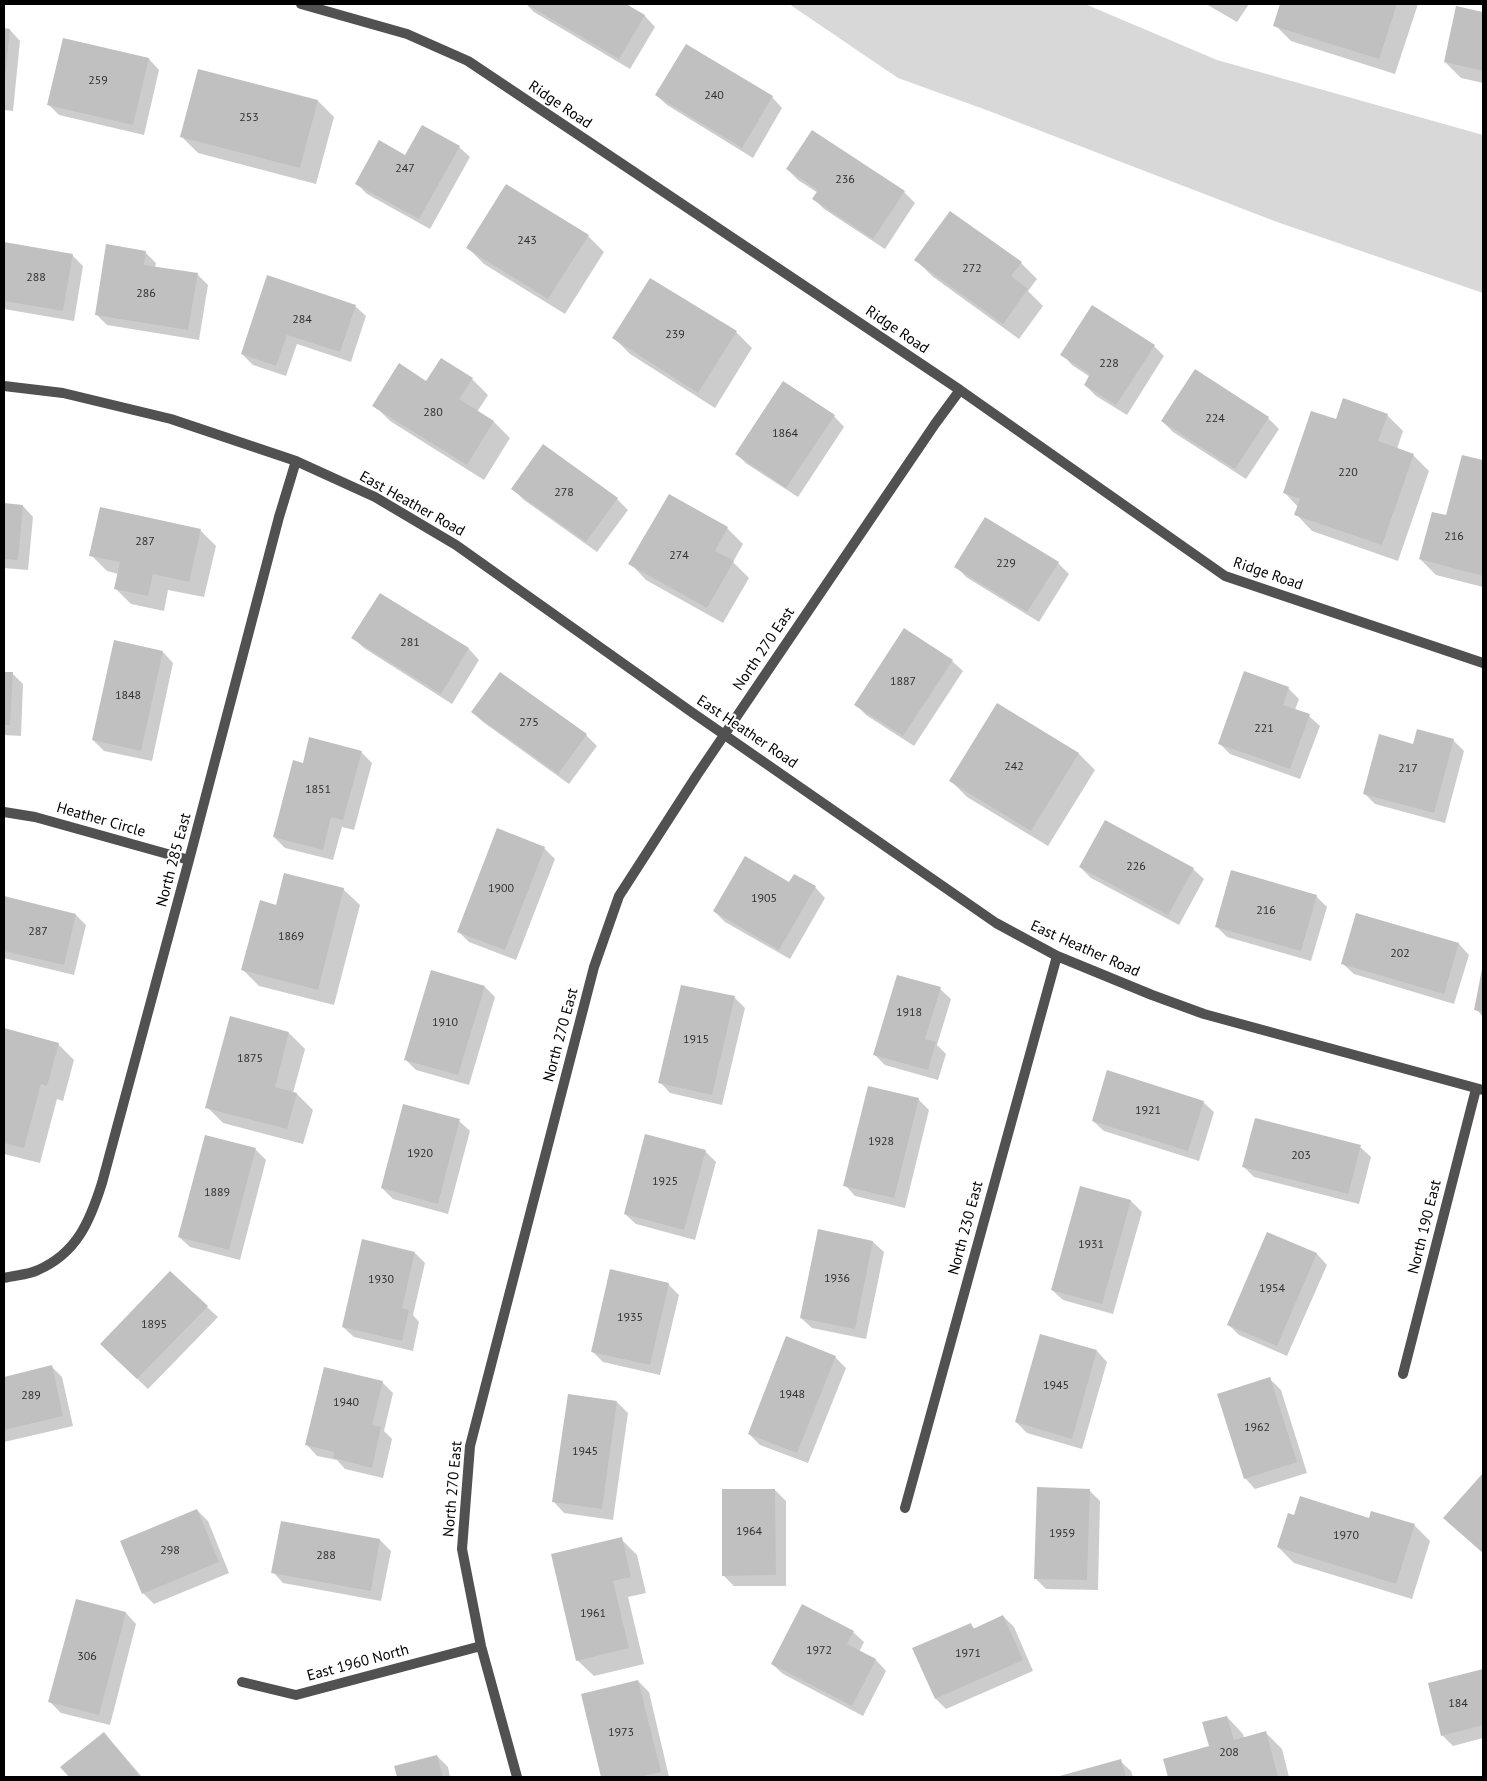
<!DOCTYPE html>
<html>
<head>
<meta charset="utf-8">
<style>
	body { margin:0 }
	#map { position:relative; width:1487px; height:1781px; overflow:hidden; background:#fff; font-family:"PT Sans",sans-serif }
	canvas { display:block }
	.frame { position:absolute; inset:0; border:5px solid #000; pointer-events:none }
</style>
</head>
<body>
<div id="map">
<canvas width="1487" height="1781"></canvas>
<div class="frame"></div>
</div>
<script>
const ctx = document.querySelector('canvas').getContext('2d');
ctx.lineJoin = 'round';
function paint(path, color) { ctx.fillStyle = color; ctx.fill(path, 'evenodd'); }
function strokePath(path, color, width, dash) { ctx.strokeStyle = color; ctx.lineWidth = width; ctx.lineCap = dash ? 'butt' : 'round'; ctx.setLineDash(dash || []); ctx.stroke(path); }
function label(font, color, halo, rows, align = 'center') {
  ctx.font = font + ' "PT Sans",sans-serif'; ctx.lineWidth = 4; ctx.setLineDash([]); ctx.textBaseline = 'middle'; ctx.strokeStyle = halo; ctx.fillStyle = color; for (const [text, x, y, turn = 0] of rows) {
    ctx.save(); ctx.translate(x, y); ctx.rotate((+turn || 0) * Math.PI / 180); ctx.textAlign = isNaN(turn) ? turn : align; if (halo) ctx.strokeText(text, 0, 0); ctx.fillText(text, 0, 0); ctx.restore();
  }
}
paint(new Path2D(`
	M789,4H1085L1217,60L1483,135V293L1277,222L989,111L898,78Z`), '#d8d8d8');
paint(new Path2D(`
	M526,4H623L645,16L655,27L630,69L534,12Z
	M1206,4H1249L1237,22Z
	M1281,4H1418L1395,74L1291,41L1275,25Z
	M1457,7L1483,13V83L1461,78L1445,62Z
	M4,29L10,30L20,41L13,111L4,110Z
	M64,40L149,59L159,70L144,135L59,115L48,104Z
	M199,70L318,101L334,117L316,184L198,153L182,137Z
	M656,95L772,97L782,108L753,158L667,105Z
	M459,147L470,157L430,229L367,194L356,183L406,156Z
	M787,169L904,192L915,203L885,249L824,209L814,199L818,193L798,180Z
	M588,236L604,252L565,314L484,264L468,248Z
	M4,244L73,256L83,266L74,321L4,309Z
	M145,252L156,263L155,268L197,274L208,285L199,340L107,325L96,314Z
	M916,260L1021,263L1037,279L1028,291L1043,306L1019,339L932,276Z
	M355,306L366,316L351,362L297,344L286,376L253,365L242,354Z
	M736,332L752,348L715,408L630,354L614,338Z
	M1154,346L1164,356L1127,415L1096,396L1085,385L1090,377L1072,365L1062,354Z
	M472,379L488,395L477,412L494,422L510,438L484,480L390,421L374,405L427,383Z
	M1387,415L1403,431L1397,449L1413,455L1429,471L1398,561L1312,531L1296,514L1298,507L1284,492L1337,420Z
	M834,416L844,427L798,497L747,464L736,454Z
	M1268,418L1279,429L1246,479L1173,432L1162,421Z
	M1462,456L1483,462V587L1436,575L1420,559L1447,516Z
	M513,489L617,499L628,510L597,552L524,500Z
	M669,496L727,528L743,544L733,562L749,578L723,623L646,580L630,563Z
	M4,504L23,506L33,517L28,570L4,568Z
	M200,530L216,546L204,597L168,590L164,611L131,604L115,588L118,574L107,571L91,555Z
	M1058,563L1069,574L1039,622L966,577L956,566Z
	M380,595L469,649L479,660L452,704L364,648L353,638Z
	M163,652L173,663L152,761L104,751L93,740Z
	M952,661L963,671L914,746L866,715L855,704Z
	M4,673H12L23,684L21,736L4,735Z
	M1288,688L1299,699L1295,710L1309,716L1320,726L1300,779L1230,754L1219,743Z
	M998,705L1079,754L1095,770L1048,846L967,797L951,781Z
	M472,712L586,735L597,746L569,784L483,722Z
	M1453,740L1464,751L1445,823L1375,804L1364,793L1413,745Z
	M361,752L372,763L354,830L342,827L333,860L285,848L274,837L304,764Z
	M544,848L555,859L516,960L469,942L458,931Z
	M1080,867L1193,869L1204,879L1179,925L1091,878Z
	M790,884L815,887L825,898L790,959L725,922L714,911Z
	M343,889L360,905L334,1005L259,986L243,970L277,906Z
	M1316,896L1327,907L1311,961L1227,937L1216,926Z
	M4,898L76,915L86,925L74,975L4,958Z
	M1357,914L1459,944L1469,955L1454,1004L1354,974L1343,964Z
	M1483,971V1017L1476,1009Z
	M485,987L495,997L469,1085L416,1070L406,1060Z
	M940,989L951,999L937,1045L946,1054L938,1080L885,1065L874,1054Z
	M734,997L745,1008L722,1105L670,1093L660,1082Z
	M4,1029L58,1044L74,1060L63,1101L57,1099L40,1163L4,1154Z
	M289,1033L305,1049L293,1093L297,1094L313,1110L303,1144L223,1123L207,1107Z
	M918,1099L929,1110L905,1208L855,1196L845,1185Z
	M1203,1102L1214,1112L1199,1161L1104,1131L1093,1121Z
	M459,1121L470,1131L448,1214L393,1199L382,1188Z
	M1360,1147L1371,1157L1359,1204L1254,1177L1243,1166Z
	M255,1149L266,1160L240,1260L190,1247L179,1237Z
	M705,1151L716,1162L695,1240L636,1224L625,1214Z
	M1081,1187L1131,1201L1142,1212L1113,1314L1063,1300L1052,1290Z
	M819,1231L873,1242L884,1252L866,1339L812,1328L801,1318Z
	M1268,1234L1317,1254L1327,1265L1287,1356L1239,1335L1229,1325Z
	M415,1253L425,1263L413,1315L419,1322L413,1351L354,1337L343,1327Z
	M668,1284L679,1295L660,1375L603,1362L592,1351Z
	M207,1307L218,1317L148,1389L112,1355Z
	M1097,1351L1107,1362L1082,1449L1027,1433L1016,1422Z
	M835,1357L846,1368L808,1463L760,1445L749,1434Z
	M52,1367L62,1377L73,1426L4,1442V1378Z
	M1270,1379L1281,1390L1307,1473L1255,1489L1245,1478Z
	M382,1382L393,1393L384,1431L392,1439L383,1478L345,1469L337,1460L317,1456L307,1445Z
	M617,1402L628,1413L613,1520L564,1513L554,1502Z
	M1483,1475V1553L1445,1518Z
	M775,1490L786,1501V1586H734L723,1575Z
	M1089,1490L1100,1501L1098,1590L1046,1589L1035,1578Z
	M197,1510L208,1521L229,1573L154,1604L143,1593Z
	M1295,1516L1370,1519L1414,1525L1430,1541L1412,1599L1294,1563L1278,1547Z
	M621,1539L637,1555L646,1593L628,1597L644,1664L594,1676L577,1660Z
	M380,1540L391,1551L381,1601L283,1583L273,1572Z
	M76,1600L126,1613L136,1624L110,1725L61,1713L50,1702Z
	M1003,1616L1014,1627L1033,1671L946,1709L936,1699L970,1624L975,1629Z
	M853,1632L864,1642L859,1652L876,1660L886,1671L863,1716L783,1674L772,1664Z
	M1483,1670V1738L1453,1746L1442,1735L1430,1684Z
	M638,1681L649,1692L669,1777H602L582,1695Z
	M1227,1717L1243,1734L1244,1738L1266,1733L1282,1749L1289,1777H1170L1165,1759L1210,1747Z
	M103,1734L119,1750L142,1777H70L62,1767Z
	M437,1756L448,1767L450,1777H399L396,1767Z
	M1120,1761L1131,1771L1133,1777H1058Z`), '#0003');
paint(new Path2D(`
	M526,4H626L645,15L619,59Z
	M1280,4H1397L1379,59L1273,26Z
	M1456,6L1483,12V71L1444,62Z
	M4,28L10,29L5,78H4Z
	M63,38L149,58L133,125L47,105Z
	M686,44L773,96L742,148L655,95Z
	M198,69L318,100L300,168L180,137Z
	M422,125L460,146L419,219L355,184L379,140L405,155Z
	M812,130L905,191L873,239L812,199L818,190L786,169Z
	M506,184L589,235L548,299L466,248Z
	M950,211L1022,262L1011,276L1028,289L1003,324L914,260Z
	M4,242L73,254L63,311L4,301Z
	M106,244L146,251L144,265L198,273L188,330L95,315Z
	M267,275L356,305L340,352L287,335L276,366L241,354Z
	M650,278L737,331L698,393L612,338Z
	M1092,305L1155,345L1116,405L1084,385L1090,374L1060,355Z
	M441,358L473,378L459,399L494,421L467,465L372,406L399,363L426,381Z
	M1195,369L1269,417L1235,469L1161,421Z
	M783,381L835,415L786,488L735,454Z
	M1343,398L1388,414L1378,441L1414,454L1382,545L1294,515L1300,499L1283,493L1311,411L1336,419Z
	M543,444L618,498L586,542L511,489Z
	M1462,455L1483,460V576L1419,559L1432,512L1446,515Z
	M669,494L728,527L715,551L734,561L707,608L628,564Z
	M4,503L23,505L18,560L4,559Z
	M100,507L201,529L189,582L153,574L148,596L114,589L120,562L89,556Z
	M985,517L1059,562L1027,612L954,567Z
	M380,593L469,648L441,694L351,638Z
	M904,628L953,660L903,736L854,705Z
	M114,640L163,651L141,751L92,740Z
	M1244,671L1289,687L1283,705L1310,714L1290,769L1218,744Z
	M4,672H13L10,725H4Z
	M500,672L587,734L558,774L471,712Z
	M997,703L1079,753L1031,831L949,781Z
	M1417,729L1454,739L1434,813L1363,794L1379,734L1413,744Z
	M309,737L362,751L343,820L331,817L323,850L273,837L293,760L303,763Z
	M1105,820L1194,868L1168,915L1079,867Z
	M497,828L545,847L505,950L457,932Z
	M745,856L789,882L794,874L816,886L779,950L713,911Z
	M1231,870L1317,895L1301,951L1215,927Z
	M284,873L344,888L318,990L241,970L260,900L276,905Z
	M4,896L76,914L64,965L4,951Z
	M1356,913L1459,943L1444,994L1341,964Z
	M1482,969H1483V1012L1474,1010Z
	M431,970L485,986L458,1075L404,1060Z
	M897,975L941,987L925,1039L936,1042L928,1070L873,1055Z
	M681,985L735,996L712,1095L658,1083Z
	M230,1016L289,1032L275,1087L297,1093L287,1129L205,1108Z
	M4,1028L59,1043L47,1086L41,1084L24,1148L4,1143Z
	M1107,1070L1204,1101L1188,1151L1092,1121Z
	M868,1086L919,1098L894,1198L843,1186Z
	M403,1104L460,1119L438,1204L381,1188Z
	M1255,1118L1361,1145L1348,1194L1242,1167Z
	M645,1134L706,1150L684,1230L624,1214Z
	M205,1135L256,1148L229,1250L178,1237Z
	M1080,1186L1131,1200L1102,1304L1051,1290Z
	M818,1229L873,1241L855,1329L800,1318Z
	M1267,1232L1317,1253L1277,1346L1227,1325Z
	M362,1239L415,1252L402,1308L409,1310L402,1341L342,1327Z
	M610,1269L669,1283L650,1365L591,1352Z
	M170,1271L208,1306L137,1379L100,1344Z
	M1040,1334L1097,1350L1072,1439L1015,1422Z
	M786,1336L836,1356L797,1453L748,1434Z
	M52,1365L63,1416L4,1430V1377Z
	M324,1367L383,1381L372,1425L381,1427L372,1468L333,1458L334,1452L305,1445Z
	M1270,1377L1297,1462L1244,1479L1217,1394Z
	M568,1394L617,1401L602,1509L552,1502Z
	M1483,1473V1553L1443,1518Z
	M1037,1487L1090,1489L1087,1580L1034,1579Z
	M722,1489H775L776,1575L722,1576Z
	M1300,1496L1369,1518L1371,1511L1415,1524L1396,1584L1277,1547L1288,1513L1294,1515Z
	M197,1509L219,1562L142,1594L120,1541Z
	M281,1521L380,1539L371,1591L271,1573Z
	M622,1537L631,1577L613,1581L629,1648L576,1661L551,1554Z
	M76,1599L126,1612L99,1715L48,1702Z
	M802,1604L854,1631L847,1644L876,1659L852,1706L771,1664Z
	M1003,1615L1023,1660L935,1699L912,1648L971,1623L973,1629Z
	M1483,1669V1725L1441,1736L1428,1683Z
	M638,1680L661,1772L639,1777H601L581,1694Z
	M1227,1716L1234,1740L1266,1731L1278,1777H1168L1163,1759L1209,1746L1202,1722Z
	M104,1732L140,1777H69L60,1767Z
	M437,1755L443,1777H397L394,1766Z
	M1121,1759L1126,1777H1056Z`), '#c0c0c0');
strokePath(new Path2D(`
	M301,4L407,34L468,61L960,390L1225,576L1483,663
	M4,386L63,393L171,419L296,461L375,497L456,545L690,711L996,923L1057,956L1152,995L1204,1014L1483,1090
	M4,812L35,817L189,860
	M4,1278C15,1275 28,1275 38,1270C77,1253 90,1221 102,1183L189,860L279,517L296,461
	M1403,1374L1476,1089
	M905,1508L1057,956
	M242,1682L296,1695L481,1646
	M517,1777L481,1646L462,1549L470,1446L594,967L619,896L697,775L935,424L960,390`), '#515151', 10);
label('12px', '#303030', null, [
	["259",98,81],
	["240",714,96],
	["253",249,118],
	["247",405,169],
	["236",845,180],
	["243",527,241],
	["272",972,269],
	["288",36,278],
	["286",146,294],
	["284",302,320],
	["239",675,335],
	["228",1109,364],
	["280",433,413],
	["224",1215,419],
	["1864",785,434],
	["220",1348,473],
	["278",564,493],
	["216",1454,537],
	["287",145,542],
	["274",679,556],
	["229",1006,564],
	["281",410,643],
	["1887",903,682],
	["1848",128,696],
	["275",529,723],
	["221",1264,729],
	["242",1014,767],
	["217",1408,769],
	["1851",318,790],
	["226",1136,867],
	["1900",501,889],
	["1905",764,899],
	["216",1266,911],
	["287",38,932],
	["1869",291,937],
	["202",1400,954],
	["1918",909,1013],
	["1910",445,1023],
	["1915",696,1040],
	["1875",250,1059],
	["1921",1148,1111],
	["1928",881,1142],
	["1920",420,1154],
	["203",1301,1156],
	["1925",665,1182],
	["1889",217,1193],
	["1931",1091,1245],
	["1936",837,1279],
	["1930",381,1280],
	["1954",1272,1289],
	["1935",630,1318],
	["1895",154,1325],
	["1945",1056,1386],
	["1948",792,1395],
	["289",31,1396],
	["1940",346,1403],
	["1962",1257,1428],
	["1945",585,1452],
	["1964",749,1532],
	["1959",1062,1534],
	["1970",1346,1536],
	["298",170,1551],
	["288",326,1556],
	["1961",593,1614],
	["1972",819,1651],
	["1971",968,1654],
	["306",87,1657],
	["184",1458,1704],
	["1973",621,1733],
	["208",1229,1753]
]);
label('15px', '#000', '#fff', [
	["Ridge Road",560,105,34],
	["Ridge Road",897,330,34],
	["East Heather Road",412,504,29],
	["Ridge Road",1268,574,19],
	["North 270 East",764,649,-56],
	["East Heather Road",747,732,34],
	["Heather Circle",101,820,16],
	["North 285 East",174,860,-75],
	["East Heather Road",1085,949,24],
	["North 270 East",561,1035,-75],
	["North 190 East",1425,1227,-76],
	["North 230 East",966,1228,-75],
	["North 270 East",453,1489,-85],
	["East 1960 North",358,1663,-15]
]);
</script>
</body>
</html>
